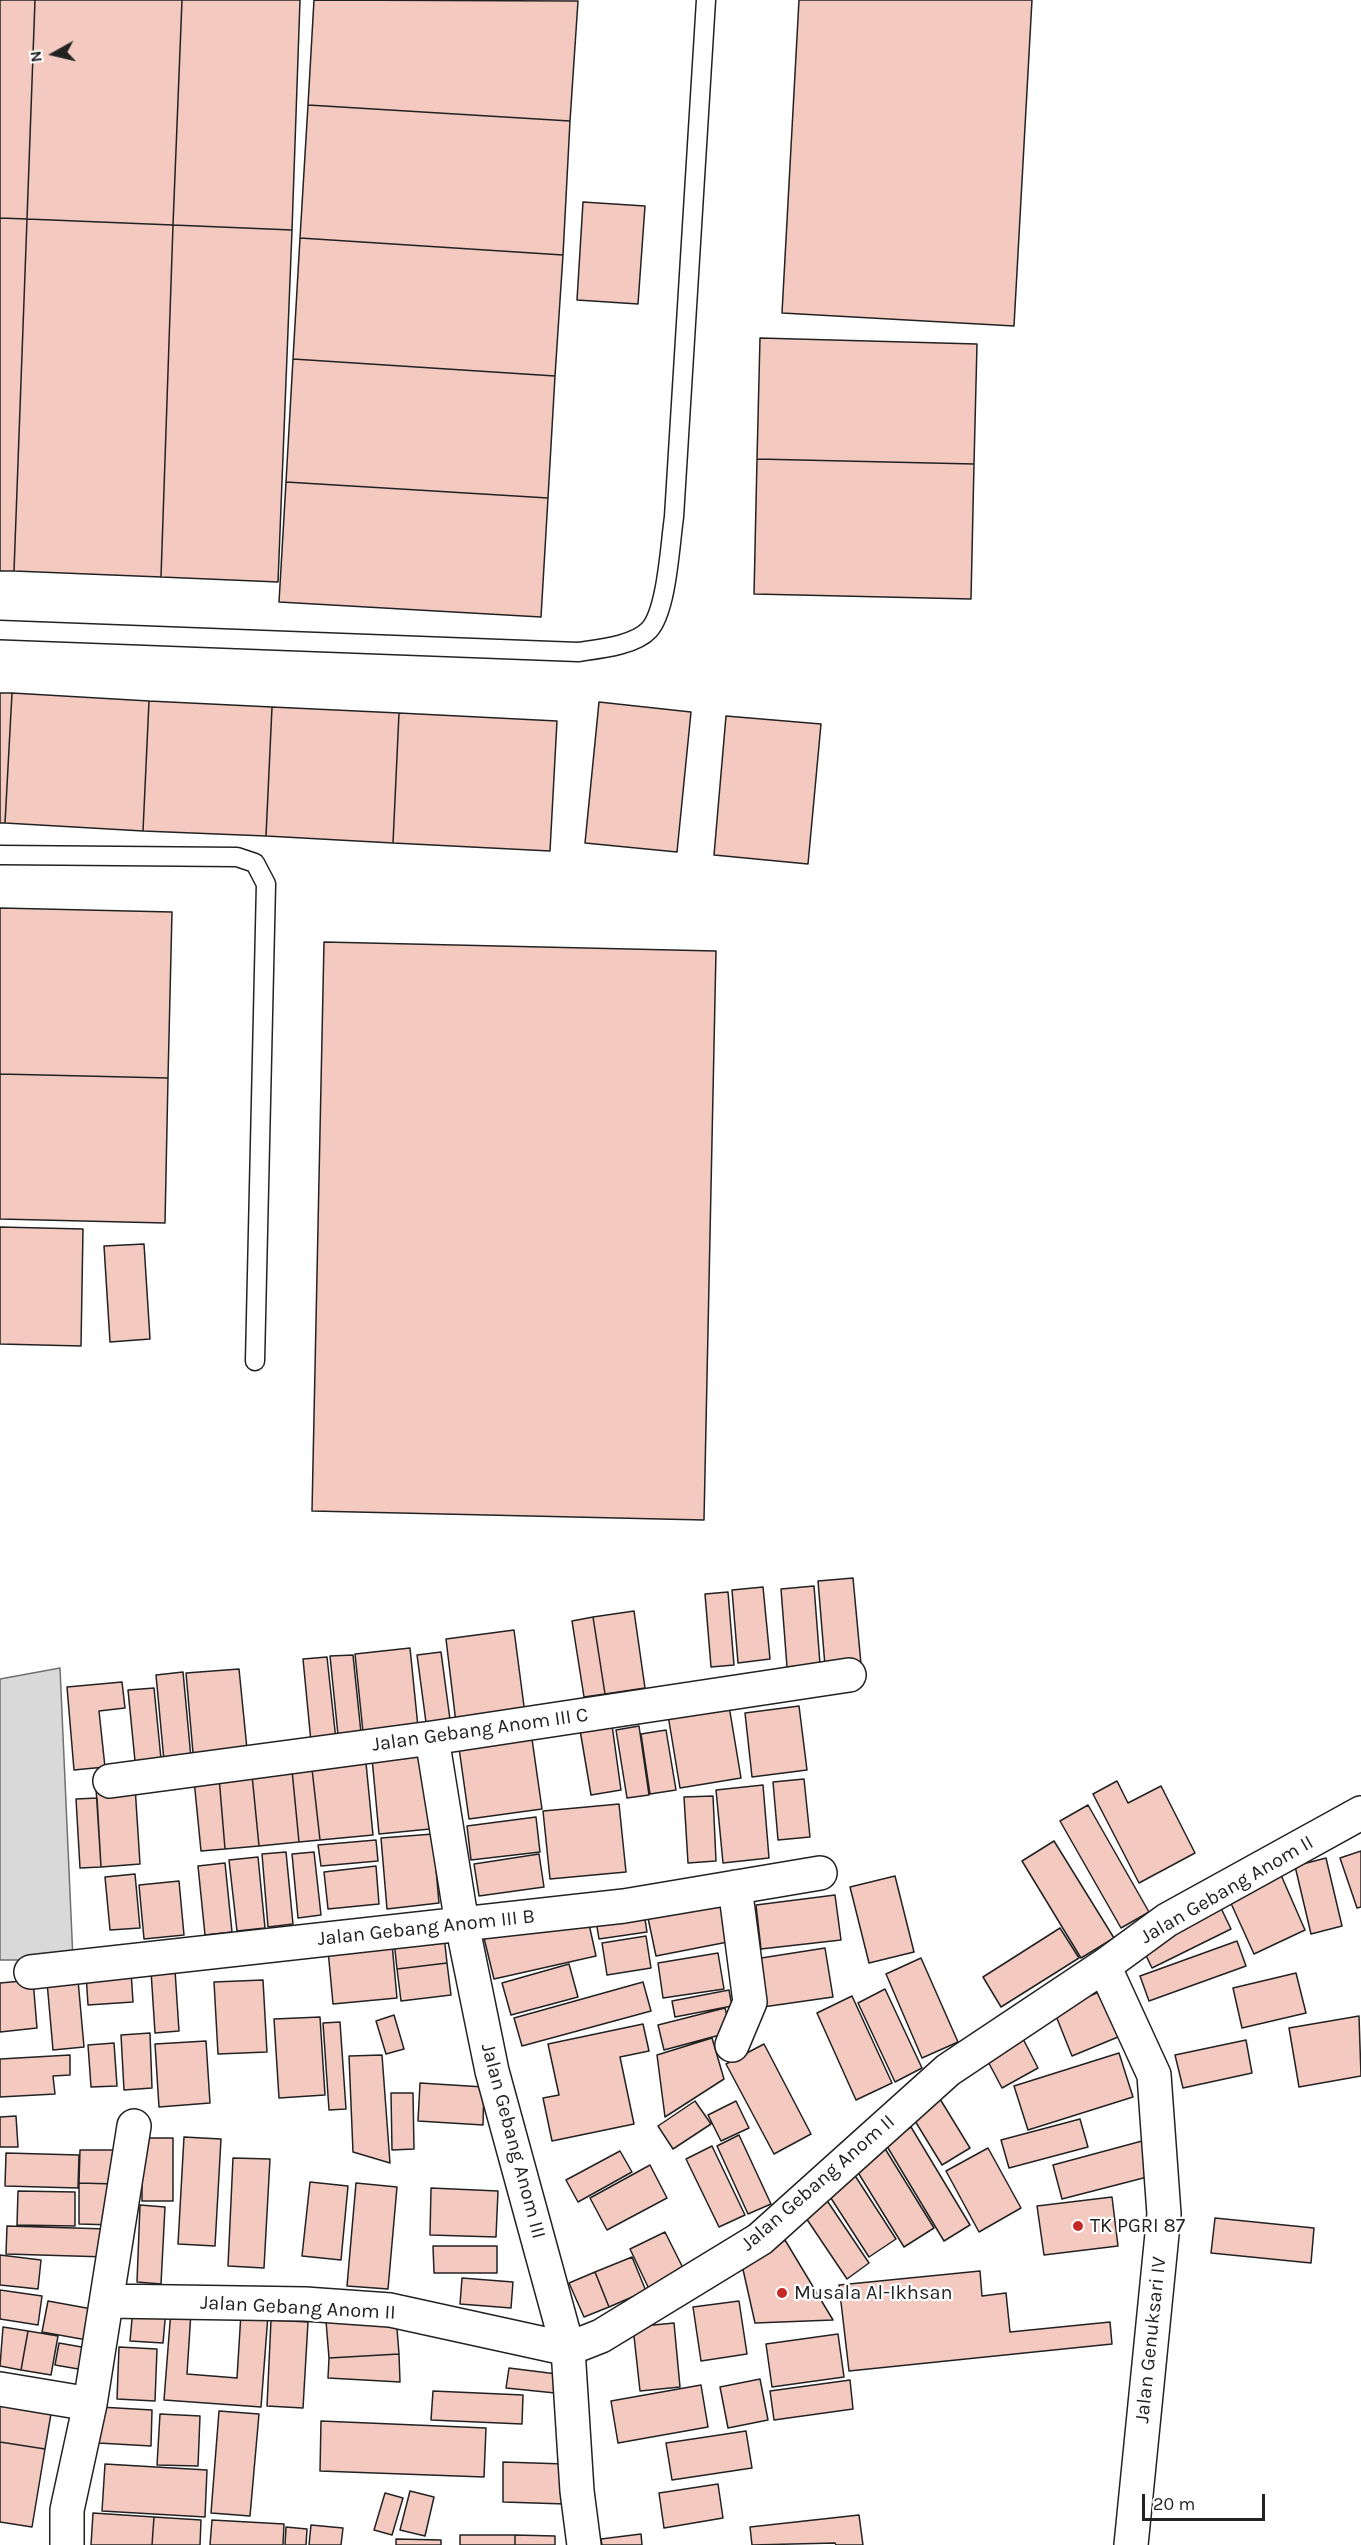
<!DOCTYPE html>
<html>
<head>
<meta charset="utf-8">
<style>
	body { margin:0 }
	#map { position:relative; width:1361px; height:2545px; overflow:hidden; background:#fff; font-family:Karla,sans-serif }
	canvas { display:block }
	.north { position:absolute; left:24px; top:24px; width:60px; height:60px; -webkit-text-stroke:4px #fff; paint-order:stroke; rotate:262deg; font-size:16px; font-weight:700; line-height:24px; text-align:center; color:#222 }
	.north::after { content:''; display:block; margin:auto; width:21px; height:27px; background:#222; clip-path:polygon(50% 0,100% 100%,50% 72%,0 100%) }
	.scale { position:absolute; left:1142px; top:2494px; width:123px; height:27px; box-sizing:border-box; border:3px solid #222; border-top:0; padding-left:8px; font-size:18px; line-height:21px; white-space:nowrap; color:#222; -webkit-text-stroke:4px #fff; paint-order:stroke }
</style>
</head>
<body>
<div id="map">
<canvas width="1361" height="2545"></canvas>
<div class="north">N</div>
<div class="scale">20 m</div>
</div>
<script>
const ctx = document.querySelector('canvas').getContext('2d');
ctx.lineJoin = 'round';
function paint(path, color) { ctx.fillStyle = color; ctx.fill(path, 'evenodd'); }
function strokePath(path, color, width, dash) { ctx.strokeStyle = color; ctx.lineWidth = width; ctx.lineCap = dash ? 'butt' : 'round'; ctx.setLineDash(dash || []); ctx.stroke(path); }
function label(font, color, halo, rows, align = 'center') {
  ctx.font = font + ' Karla,sans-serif'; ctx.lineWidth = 4.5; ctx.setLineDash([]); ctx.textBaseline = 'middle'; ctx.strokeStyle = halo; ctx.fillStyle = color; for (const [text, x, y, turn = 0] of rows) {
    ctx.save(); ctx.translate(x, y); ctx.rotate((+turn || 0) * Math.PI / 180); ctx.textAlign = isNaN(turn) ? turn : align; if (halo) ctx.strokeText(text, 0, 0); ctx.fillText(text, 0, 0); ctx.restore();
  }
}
const water = new Path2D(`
	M60,1668L73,1960H0V1679Z`);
paint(water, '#d9d9d9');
strokePath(water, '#6f6f6f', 1.5);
const building = new Path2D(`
	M0,0H35L27,219L0,218Z
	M35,0H182L173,225L27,219Z
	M182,0H300L292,230L173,225Z
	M314,0L578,1L570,121L308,105Z
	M799,0H1032L1014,326L782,313Z
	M308,105L570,121L563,255L300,238Z
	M583,202L645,206L638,304L577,300Z
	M0,218L27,219L14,571H0Z
	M27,219L173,225L161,577L14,571Z
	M173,225L292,230L278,582L161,577Z
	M300,238L563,255L555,376L293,359Z
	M760,338L977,344L974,464L757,459Z
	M293,359L555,376L548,498L286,482Z
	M757,459L974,464L971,599L754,594Z
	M286,482L548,498L541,617L279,602Z
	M0,693H12L5,823H0Z
	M12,693L149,701L143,831L5,823Z
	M149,701L272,707L266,836L143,831Z
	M599,702L691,712L677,852L585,843Z
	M272,707L399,713L393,843L266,836Z
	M399,713L557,721L550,851L393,843Z
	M726,716L821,724L808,864L714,855Z
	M0,908L172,912L168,1078L0,1074Z
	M324,942L716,951L704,1520L312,1511Z
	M0,1074L168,1078L165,1223L0,1219Z
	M0,1227L83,1229L81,1346L0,1344Z
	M144,1244L150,1339L110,1342L104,1246Z
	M853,1578L861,1664L825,1666L818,1581Z
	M814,1586L820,1664L787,1667L781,1589Z
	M763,1587L770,1659L738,1663L732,1590Z
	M728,1592L734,1665L711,1667L705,1594Z
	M634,1611L645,1688L605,1694L593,1617Z
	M593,1617L605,1694L584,1697L572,1621Z
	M514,1630L525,1714L456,1723L446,1639Z
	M410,1648L418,1727L363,1732L355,1654Z
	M441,1652L451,1727L427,1730L417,1655Z
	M353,1655L361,1733L338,1735L330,1656Z
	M327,1657L336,1740L311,1742L303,1659Z
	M239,1669L247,1749L193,1753L186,1673Z
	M183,1672L191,1758L164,1761L156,1675Z
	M122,1682L125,1708L99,1711L105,1767L74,1770L67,1687Z
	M154,1688L161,1759L135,1761L128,1690Z
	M729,1706L741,1778L680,1788L668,1715Z
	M799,1706L807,1770L752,1777L745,1713Z
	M612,1725L621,1790L591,1795L580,1730Z
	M639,1726L649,1795L627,1798L616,1730Z
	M666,1730L676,1790L650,1794L641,1734Z
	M532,1739L542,1809L469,1819L459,1748Z
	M424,1753L430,1829L379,1834L372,1758Z
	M366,1763L373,1835L320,1840L312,1769Z
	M312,1769L320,1840L299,1842L292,1770Z
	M292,1770L299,1842L259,1846L252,1775Z
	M252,1775L259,1846L225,1849L219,1777Z
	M219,1777L225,1849L201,1851L194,1780Z
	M804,1779L810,1837L778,1840L773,1782Z
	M1117,1781L1128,1803L1161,1786L1195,1853L1139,1883L1093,1794Z
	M763,1785L769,1858L723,1863L716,1790Z
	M135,1786L140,1864L101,1867L96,1788Z
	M713,1796L716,1861L688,1863L684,1797Z
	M97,1798L101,1867L80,1868L76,1799Z
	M619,1804L626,1872L550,1879L543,1811Z
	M1088,1805L1149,1912L1121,1928L1060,1821Z
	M536,1817L540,1852L471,1860L467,1826Z
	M433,1834L439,1903L387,1909L381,1838Z
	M376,1840L378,1861L321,1866L318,1845Z
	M1054,1841L1114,1938L1081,1958L1022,1861Z
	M1361,1851V1907L1357,1908L1340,1858Z
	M286,1852L293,1924L268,1927L262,1854Z
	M314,1852L321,1915L298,1918L292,1854Z
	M539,1854L544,1887L479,1896L474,1864Z
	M258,1857L265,1928L237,1931L229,1860Z
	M1326,1858L1342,1926L1311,1934L1295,1866Z
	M225,1863L232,1932L205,1935L198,1866Z
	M376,1866L379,1904L328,1909L324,1872Z
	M135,1874L140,1928L110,1930L105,1877Z
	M1281,1875L1305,1930L1254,1954L1229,1899Z
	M895,1876L914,1952L869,1963L850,1887Z
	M179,1881L184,1935L144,1939L139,1885Z
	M835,1895L841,1940L761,1949L756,1905Z
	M731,1902L738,1940L656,1956L648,1918Z
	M1219,1904L1231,1929L1152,1968L1140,1943Z
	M643,1907L647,1932L599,1939L595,1915Z
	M587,1915L596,1956L494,1979L484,1938Z
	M1060,1928L1079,1958L1001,2007L983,1977Z
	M444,1935L447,1963L397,1969L394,1941Z
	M646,1936L651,1968L607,1975L602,1943Z
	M1237,1941L1246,1966L1149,2001L1140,1976Z
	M392,1944L397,1998L333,2004L328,1950Z
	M825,1948L833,1997L763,2007L755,1959Z
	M718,1953L724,1989L663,1998L658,1963Z
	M921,1958L958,2042L922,2058L886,1974Z
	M447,1963L451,1995L401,2001L397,1969Z
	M569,1964L578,1997L511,2015L502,1983Z
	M175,1970L179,2031L155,2033L151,1971Z
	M131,1971L133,2002L88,2005L86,1974Z
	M1296,1973L1306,2013L1242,2028L1233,1988Z
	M33,1980L37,2028L0,2032V1983Z
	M78,1980L84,2047L53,2050L47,1982Z
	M263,1980L267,2052L218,2054L214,1982Z
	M643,1982L651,2011L522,2046L514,2018Z
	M885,1989L922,2068L895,2082L858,2003Z
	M729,1990L732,2006L675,2017L672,2001Z
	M1099,1992L1118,2037L1072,2056L1054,2011Z
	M852,1996L892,2083L856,2100L817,2013Z
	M725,2008L731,2032L664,2050L658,2025Z
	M394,2015L404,2049L386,2054L376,2021Z
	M1359,2016L1361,2076L1299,2087L1289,2028Z
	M320,2017L325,2095L279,2098L274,2019Z
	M340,2022L346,2109L329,2110L323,2023Z
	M643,2024L649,2051L620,2057L634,2124L552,2141L543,2098L559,2095L548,2044Z
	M1019,2031L1038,2068L1002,2088L983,2052Z
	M150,2033L152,2088L124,2090L121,2035Z
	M712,2038L724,2079L665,2117L657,2055Z
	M1246,2040L1252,2073L1183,2088L1175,2055Z
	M206,2041L210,2103L159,2107L155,2044Z
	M114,2043L117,2086L91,2087L88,2045Z
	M764,2044L811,2134L774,2154L726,2064Z
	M1119,2053L1133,2097L1028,2130L1014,2086Z
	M70,2055V2075L53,2076L55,2094L0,2097V2059Z
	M382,2055L390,2163L353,2152L349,2056Z
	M420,2083L484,2087L483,2125L418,2121Z
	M391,2093H413L414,2149L392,2150Z
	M940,2099L970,2148L942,2165L912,2116Z
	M695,2101L711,2124L673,2149L658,2126Z
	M736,2101L749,2128L721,2141L708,2115Z
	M16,2116L18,2147H0V2117Z
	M1080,2119L1088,2147L1009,2168L1001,2140Z
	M911,2127L970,2225L944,2241L885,2143Z
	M739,2135L771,2204L748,2214L717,2146Z
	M184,2137L221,2139L215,2246L178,2244Z
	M142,2138H173V2201H142Z
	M1142,2141L1151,2176L1062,2199L1053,2165Z
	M712,2146L745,2215L719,2227L686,2159Z
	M884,2147L934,2228L904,2247L854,2166Z
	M988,2148L1021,2208L979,2232L946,2171Z
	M80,2150H116L115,2184L79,2183Z
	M620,2151L632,2172L578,2202L566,2180Z
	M6,2153L79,2155L78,2188L5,2186Z
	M233,2158L270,2159L264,2268L228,2266Z
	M650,2165L667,2198L607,2230L590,2198Z
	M854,2174L896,2239L869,2257L827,2192Z
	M310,2182L348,2186L341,2260L302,2256Z
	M79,2183L115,2184L114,2225L79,2224Z
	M356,2183L397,2187L388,2289L347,2286Z
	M431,2188L498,2191L496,2237L430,2235Z
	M18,2191L75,2192V2226L17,2225Z
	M1112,2197L1118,2246L1044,2255L1037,2206Z
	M826,2199L869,2263L847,2279L804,2215Z
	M140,2205L165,2207L161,2284L137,2282Z
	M1215,2218L1314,2228L1311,2263L1211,2253Z
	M7,2226L108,2229L107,2257L6,2254Z
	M665,2232L685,2272L649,2289L630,2249Z
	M785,2240L833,2320L755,2323L742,2265Z
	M433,2246H497V2273H434Z
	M0,2255L41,2260L38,2289L0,2285Z
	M632,2257L646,2291L609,2307L595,2272Z
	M980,2271L982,2296L1006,2293L1010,2332L1110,2322L1112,2344L849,2371L839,2285Z
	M595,2272L609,2307L584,2317L569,2283Z
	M462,2278L513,2282L511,2308L460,2304Z
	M0,2290L42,2296L38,2325L0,2319Z
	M48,2301L92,2309L87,2340L42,2332Z
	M739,2301L747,2354L701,2361L693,2307Z
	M133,2308L166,2309L163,2343L130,2341Z
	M171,2310L191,2312L187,2374L237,2378L241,2313L268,2315L261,2407L164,2400Z
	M396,2316L399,2354L329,2358L326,2321Z
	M271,2320L308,2322L303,2408L267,2406Z
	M674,2323L680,2387L640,2391L633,2327Z
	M3,2327L28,2331L21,2370L0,2366Z
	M28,2331L58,2336L51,2375L21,2370Z
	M838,2334L844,2377L772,2387L766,2344Z
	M59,2343L93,2349L90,2371L55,2365Z
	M119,2347L157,2349L155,2401L117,2399Z
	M399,2354L400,2382L328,2378L329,2358Z
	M509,2368L557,2374L555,2393L506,2388Z
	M760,2379L768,2420L728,2428L720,2387Z
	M850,2380L853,2409L774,2420L770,2391Z
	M701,2385L708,2427L618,2443L611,2401Z
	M433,2391L523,2395L522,2424L431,2420Z
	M0,2399L52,2408L45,2449L0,2442Z
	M100,2407L152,2410L151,2446L98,2443Z
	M219,2411L259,2414L250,2516L211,2513Z
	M160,2414L200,2416L198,2466L157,2465Z
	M321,2421L486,2428L484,2477L320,2471Z
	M746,2431L752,2468L672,2480L666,2443Z
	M0,2442L45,2449L32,2527L0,2522Z
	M503,2462L565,2464V2504L503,2502Z
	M105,2464L207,2470L205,2517L102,2511Z
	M718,2484L723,2518L664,2528L659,2493Z
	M410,2491L434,2497L425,2536L400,2530Z
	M385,2493L403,2498L392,2535L374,2530Z
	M93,2513L154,2517L152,2545H91Z
	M859,2515L863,2545H836L835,2543L752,2545L750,2527Z
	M154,2517L201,2520L200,2545H152Z
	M212,2520L284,2524L283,2545H210Z
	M311,2525L343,2528L341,2545H309Z
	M286,2527L307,2529L306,2545H285Z
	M641,2534L642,2545H602L601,2539Z
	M460,2535H515V2545H460Z
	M515,2535L555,2536V2545H515Z
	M396,2539L441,2540V2545H396Z`);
paint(building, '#f3c9c0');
strokePath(building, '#222', 1.5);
const lane = new Path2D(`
	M0,630L578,652C598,649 634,646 649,630C667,611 670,544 674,517L706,0
	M0,855L237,857L255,863L266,884L255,1361`);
const street = new Path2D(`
	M432,1738L462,1924L492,2071L568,2349L577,2491L584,2545
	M110,1781L432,1738L849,1675
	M1104,1966L1154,2075L1164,2214L1131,2545
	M31,1972L624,1906L820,1873
	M732,2045L750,2002L735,1887
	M108,2301L305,2304L390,2310L568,2349L601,2336L760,2239L948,2070L1104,1966L1167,1920L1361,1813
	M0,2389L90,2404
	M67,2545V2510L90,2404L134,2126`);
strokePath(lane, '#222', 21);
strokePath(street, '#222', 36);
strokePath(lane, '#fff', 18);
strokePath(street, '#fff', 33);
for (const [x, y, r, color] of [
	[1078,2226,6,"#c62828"],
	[782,2293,6,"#c62828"]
]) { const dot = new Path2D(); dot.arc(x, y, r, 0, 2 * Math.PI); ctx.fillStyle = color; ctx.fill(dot); strokePath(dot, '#fff', 2); }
label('20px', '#222', '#fff', [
	["Jalan Gebang Anom III C",480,1730,-8],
	["Jalan Gebang Anom II",1227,1890,-30],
	["Jalan Gebang Anom III B",426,1928,-6],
	["Jalan Gebang Anom III",513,2141,75],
	["Jalan Gebang Anom II",818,2183,-41],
	["Jalan Gebang Anom II",298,2308,3],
	["Jalan Genuksari IV",1151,2340,-84]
]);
label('20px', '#222', '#fff', [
	["TK PGRI 87",1090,2226],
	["Musala Al-Ikhsan",794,2293]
], 'left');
</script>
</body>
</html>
